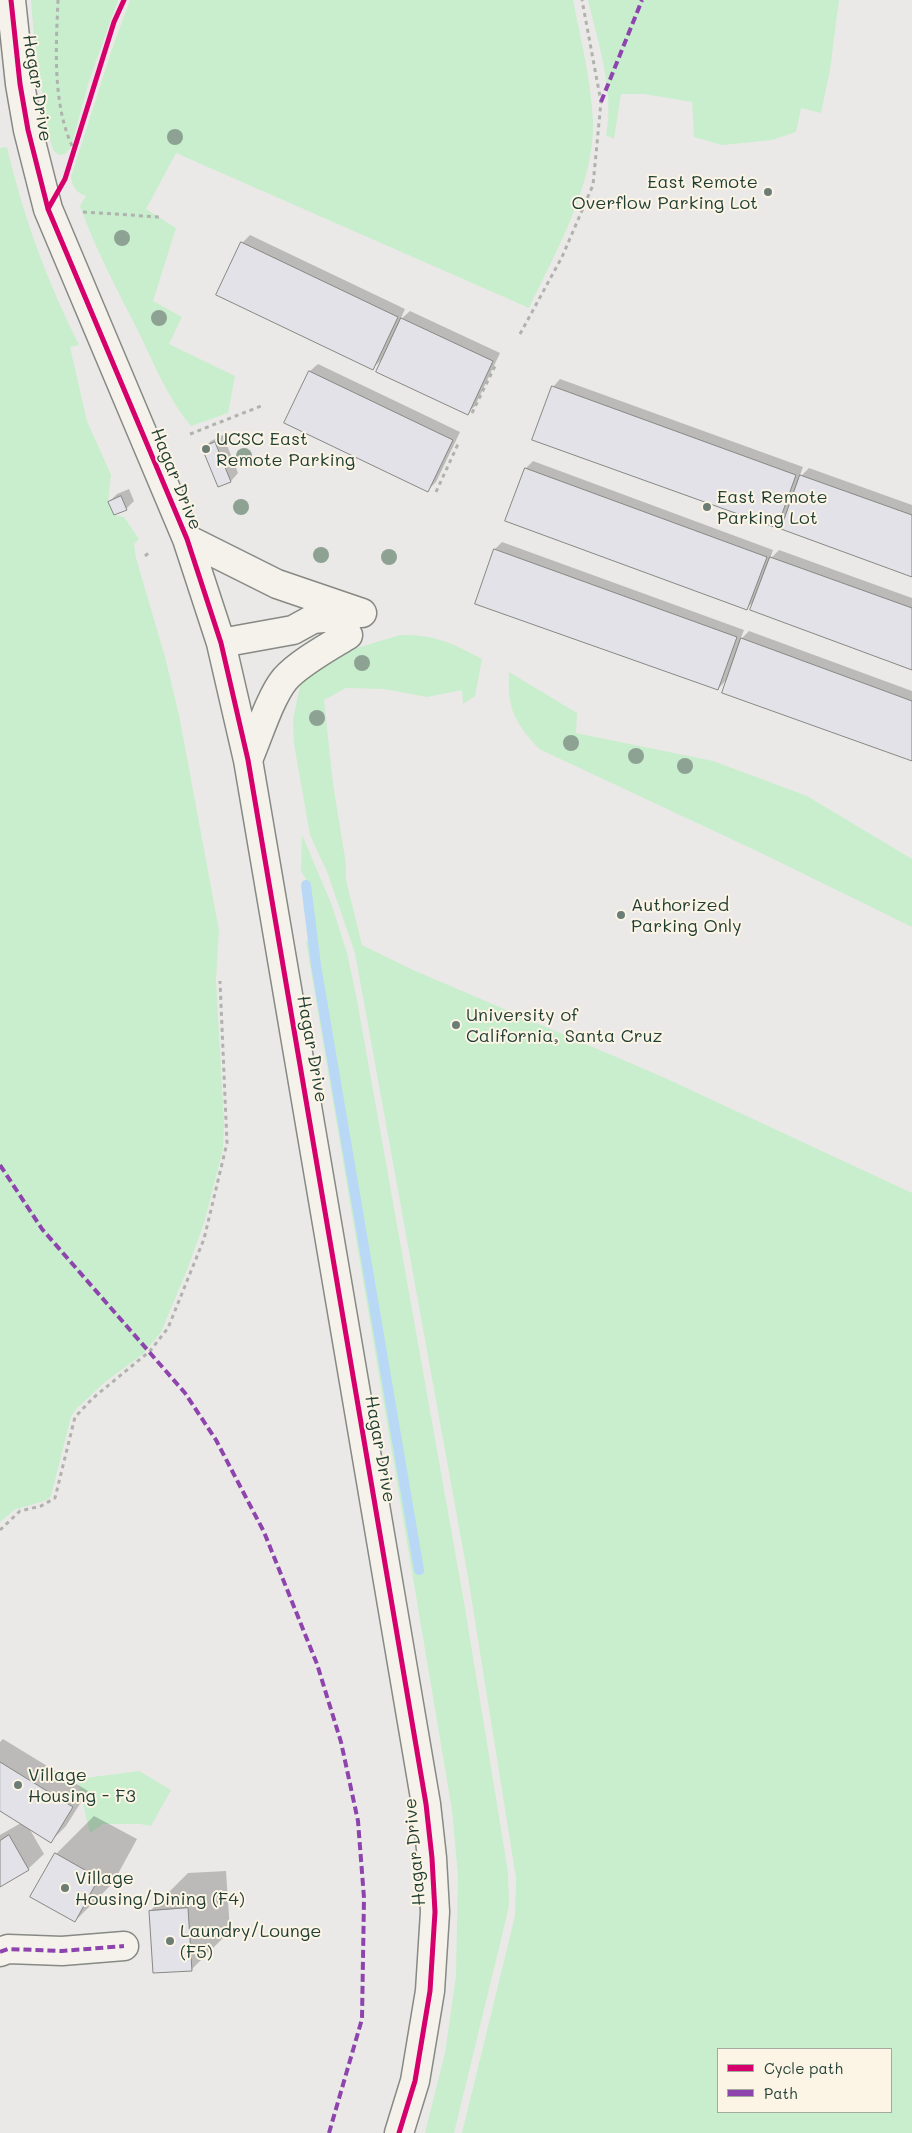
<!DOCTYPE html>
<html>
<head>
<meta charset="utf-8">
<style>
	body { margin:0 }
	#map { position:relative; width:912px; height:2133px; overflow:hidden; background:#f7f3ea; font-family:Mali,sans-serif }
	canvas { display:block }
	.legend { position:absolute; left:717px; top:2048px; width:175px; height:65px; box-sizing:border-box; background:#fcf5e5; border:1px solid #a4ab9e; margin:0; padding:6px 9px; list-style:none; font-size:15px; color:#1f3d34 }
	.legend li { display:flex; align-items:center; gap:10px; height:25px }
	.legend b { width:25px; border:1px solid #a4ab9e }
</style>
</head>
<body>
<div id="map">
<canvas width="912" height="2133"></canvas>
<ul class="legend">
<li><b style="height:6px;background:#d6006c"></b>Cycle path</li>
<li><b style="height:6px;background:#8e44ad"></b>Path</li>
</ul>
</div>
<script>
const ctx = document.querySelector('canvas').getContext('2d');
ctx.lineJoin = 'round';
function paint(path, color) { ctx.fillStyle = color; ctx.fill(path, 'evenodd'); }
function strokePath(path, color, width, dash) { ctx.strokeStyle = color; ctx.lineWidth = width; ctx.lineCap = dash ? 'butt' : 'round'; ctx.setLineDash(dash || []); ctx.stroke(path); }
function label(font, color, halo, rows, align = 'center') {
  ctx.font = font + ' Mali,sans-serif'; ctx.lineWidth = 4; ctx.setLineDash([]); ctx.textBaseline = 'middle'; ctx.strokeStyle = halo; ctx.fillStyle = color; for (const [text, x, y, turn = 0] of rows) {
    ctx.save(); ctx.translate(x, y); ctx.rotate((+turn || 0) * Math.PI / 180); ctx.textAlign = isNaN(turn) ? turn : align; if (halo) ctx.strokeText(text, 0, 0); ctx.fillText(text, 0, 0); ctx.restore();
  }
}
paint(new Path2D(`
	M0,0H912V2133H0ZM718,2049H891V2112H718Z`), '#ebe9e7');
paint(new Path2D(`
	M31,0H118L89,81L71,147L65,154L59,155L53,150L48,133L34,36Z
	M130,0H573C581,40 591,80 593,121C595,184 555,253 529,308L176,153L146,209L176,228L153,301L182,317L169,344L235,376L228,413L191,426C169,400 155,366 140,335C119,293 96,251 80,206L86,196C76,192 73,188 71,177L112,49Z
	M588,0H839L830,70L821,113L801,108L796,132L772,140L722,145L694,137L692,102L644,94H621L614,139L606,135C615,92 598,43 588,0Z
	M7,147C23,216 47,282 79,345L70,347L87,421L111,475L108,502L114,515L124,517L139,539L134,544L136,558L165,657L179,715L219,930L216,980L224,1122L223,1149L204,1223L187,1270L161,1332L143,1354L105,1382L76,1409L71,1417L51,1496L47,1500L14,1510L0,1522V148Z
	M400,635C433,634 453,643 482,659L475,696L463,704L462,690L427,697L384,689L346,688L324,700L333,784L346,864V880L362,945L413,970L665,1078L912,1193V2133H462L515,1916L516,1878L468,1577L355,953L328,874L310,835L294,744L293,719L300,686L316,669L337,654ZM718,2049H891V2112H718Z
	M509,672L577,713L576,733L713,761L807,796L912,859V927L761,853L539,749C515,722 507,710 509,672Z
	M302,835L331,903L347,953L357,1000L464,1602L508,1872L509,1904L506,1919L454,2133H425L445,2053L456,1976L458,1876L452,1810L306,941L316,939L310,886L301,871Z
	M139,1771L171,1790L151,1826L140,1824H103L90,1833L77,1779Z`), '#c8eecd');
paint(new Path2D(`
	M250,235L405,309L400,320L410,311L500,353L475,406L467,413L383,358L373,368L242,243Z
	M318,364L460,432L436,482L428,490L285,423L310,371Z
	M560,379L803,467L799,478L809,468L912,505V575L787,517L777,527L553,387Z
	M223,435L238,473L231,481L219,486L203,448L211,441Z
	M533,461L773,550L770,559L779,550L912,598V669L755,600L746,609L526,468Z
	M129,489L134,501L126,509L115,514L109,502L117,494Z
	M502,542L744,630L740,640L749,631L912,691V760L728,678L718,689L495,549Z
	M3,1739L88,1791L66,1826L51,1841L29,1828L44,1854L28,1869L0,1885V1835L21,1823L0,1810V1742Z
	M94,1816L137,1839L113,1883L75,1921L31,1897L56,1854Z
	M226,1871L230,1931L192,1969L150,1911L188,1873Z`), '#0003');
strokePath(new Path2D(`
	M306,885L316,965L419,1570`), '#b9d8f5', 10);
const building = new Path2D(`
	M241,242L398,317L373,370L216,295Z
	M401,318L493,361L468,415L376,372Z
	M309,371L453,440L428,492L284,423Z
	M552,386L796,475L777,528L532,440Z
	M215,442L231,482L218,487L202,448Z
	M525,468L767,557L747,610L505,521Z
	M800,475L912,515V577L781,529Z
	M121,496L127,510L114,515L108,502Z
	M494,549L737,637L718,690L475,604Z
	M770,557L912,608V670L750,610Z
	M741,638L912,701V761L722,693Z
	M0,1762L73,1807L51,1843L0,1811Z
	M9,1835L29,1870L0,1887V1841Z
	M55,1853L99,1878L75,1922L30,1897Z
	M188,1908L192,1971L153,1973L149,1911Z`);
paint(building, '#e2e2e8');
strokePath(building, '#868984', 1);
const minor = new Path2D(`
	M0,1952L8,1949L62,1951L124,1946`);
const secondary = new Path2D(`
	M11,0L20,84L28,130L48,209L187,539L221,643L248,760L426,1804L432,1858L435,1912L430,1991L415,2081L399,2133
	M187,539L277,584L362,613
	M221,643L293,630L313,619L353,615
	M248,760C258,737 270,697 285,679C299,663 330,646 348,635`);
strokePath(minor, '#868984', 31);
strokePath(secondary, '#868984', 31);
strokePath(new Path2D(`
	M58,0C56,48 52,106 74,150
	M83,212L160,217
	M520,334L562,257L593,185L601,102L582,0
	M472,413L496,364
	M190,434L261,406
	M436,492L458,444
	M145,556L151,551
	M0,1530L20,1511L41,1506L55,1498L75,1417L93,1398L150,1351L168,1328L204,1239L227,1143L220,981`), '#b0b2ad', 3, [4, 4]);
strokePath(minor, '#f5f2ec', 28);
strokePath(secondary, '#f5f2ec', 28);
strokePath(new Path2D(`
	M601,102L642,0
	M0,1165L42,1229L185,1393L216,1440L264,1532L317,1664L341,1742L358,1821L364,1898L362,2019L329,2133
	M0,1952L8,1949L62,1951L124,1946`), '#8e44ad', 4, [8, 4]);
strokePath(new Path2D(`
	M11,0L20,84L28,130L48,209L187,539L221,643L248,760L426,1804L432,1858L435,1912L430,1991L415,2081L399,2133
	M48,209L65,179L114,22L124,0`), '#d6006c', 5);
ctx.fillStyle = '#8ea294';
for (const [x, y] of [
	[175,137],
	[122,238],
	[159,318],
	[244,456],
	[241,507],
	[321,555],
	[389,557],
	[362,663],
	[317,718],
	[571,743],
	[636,756],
	[685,766]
]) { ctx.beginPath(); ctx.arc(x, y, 8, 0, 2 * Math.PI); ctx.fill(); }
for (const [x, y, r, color] of [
	[768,192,5,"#6b7d74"],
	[206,449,5,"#6b7d74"],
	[707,507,5,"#6b7d74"],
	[621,915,5,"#6b7d74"],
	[456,1025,5,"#6b7d74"],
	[18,1785,5,"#6b7d74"],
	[65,1888,5,"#6b7d74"],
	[170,1941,5,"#6b7d74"]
]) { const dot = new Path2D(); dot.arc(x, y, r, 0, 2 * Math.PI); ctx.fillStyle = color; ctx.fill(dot); strokePath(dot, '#fcf5e5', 2); }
label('18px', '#1f3d34', '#fcf5e5', [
	["Hagar Drive",37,88,81],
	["Hagar Drive",176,479,68],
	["Hagar Drive",312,1049,80],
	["Hagar Drive",380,1449,80],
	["Hagar Drive",415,1852,-95]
]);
label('18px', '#1f3d34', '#fcf5e5', [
	["East Remote",758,182,"right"],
	["Overflow Parking Lot",758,203,"right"],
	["UCSC East",216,439],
	["Remote Parking",216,460],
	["East Remote",717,497],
	["Parking Lot",717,518],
	["Authorized",631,905],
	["Parking Only",631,926],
	["University of",466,1015],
	["California, Santa Cruz",466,1036],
	["Village",28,1775],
	["Housing - F3",28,1796],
	["Village",75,1878],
	["Housing/Dining (F4)",75,1899],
	["Laundry/Lounge",180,1931],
	["(F5)",180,1952]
], 'left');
</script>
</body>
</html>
